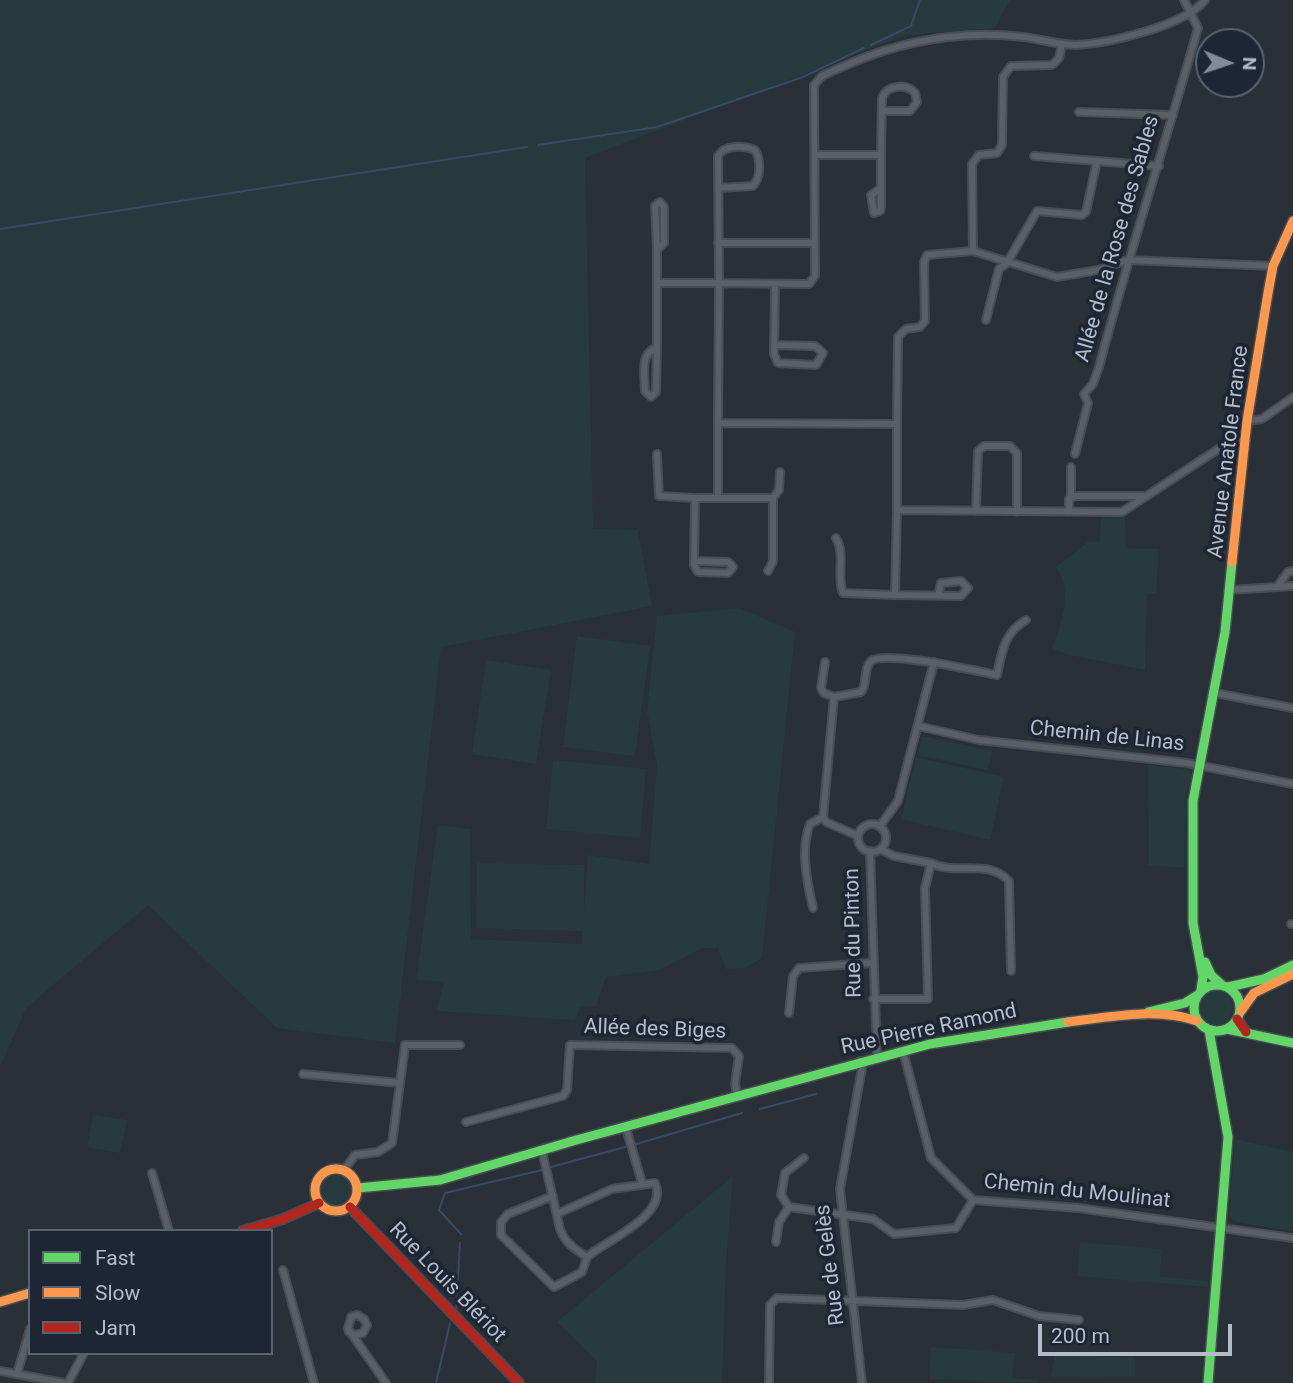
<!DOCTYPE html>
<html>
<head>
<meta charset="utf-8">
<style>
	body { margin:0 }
	#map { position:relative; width:1293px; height:1383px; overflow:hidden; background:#2a3038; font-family:Roboto,sans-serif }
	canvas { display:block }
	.legend { position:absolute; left:28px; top:1229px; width:245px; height:126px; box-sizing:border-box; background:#1d2633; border:2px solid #59626f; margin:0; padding:9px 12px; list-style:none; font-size:21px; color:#b4bcc9 }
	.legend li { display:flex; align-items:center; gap:14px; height:35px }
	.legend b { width:35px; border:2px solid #59626f }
	.north { position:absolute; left:1195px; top:28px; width:70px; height:70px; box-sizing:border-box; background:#1d2633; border:2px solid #59626f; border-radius:50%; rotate:92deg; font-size:19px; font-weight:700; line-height:28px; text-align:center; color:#b4bcc9 }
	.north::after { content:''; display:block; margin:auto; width:24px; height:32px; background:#848b96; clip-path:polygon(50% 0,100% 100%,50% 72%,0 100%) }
	.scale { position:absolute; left:1038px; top:1324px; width:194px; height:32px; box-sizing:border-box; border:4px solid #b4bcc9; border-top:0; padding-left:9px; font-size:21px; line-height:24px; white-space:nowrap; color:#b4bcc9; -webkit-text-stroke:5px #1d2633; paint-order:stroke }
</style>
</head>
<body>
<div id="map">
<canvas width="1293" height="1383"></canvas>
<ul class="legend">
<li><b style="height:9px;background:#63d668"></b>Fast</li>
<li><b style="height:9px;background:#ff974d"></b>Slow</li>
<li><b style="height:9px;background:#b3261e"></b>Jam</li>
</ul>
<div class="north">N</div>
<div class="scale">200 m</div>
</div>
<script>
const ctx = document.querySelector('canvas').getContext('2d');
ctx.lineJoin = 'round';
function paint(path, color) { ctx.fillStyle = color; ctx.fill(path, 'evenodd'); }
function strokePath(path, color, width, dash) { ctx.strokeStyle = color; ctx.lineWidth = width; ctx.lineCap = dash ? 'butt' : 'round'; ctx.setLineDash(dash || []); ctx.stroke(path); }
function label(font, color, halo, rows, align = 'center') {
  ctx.font = font + ' Roboto,sans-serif'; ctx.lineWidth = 7; ctx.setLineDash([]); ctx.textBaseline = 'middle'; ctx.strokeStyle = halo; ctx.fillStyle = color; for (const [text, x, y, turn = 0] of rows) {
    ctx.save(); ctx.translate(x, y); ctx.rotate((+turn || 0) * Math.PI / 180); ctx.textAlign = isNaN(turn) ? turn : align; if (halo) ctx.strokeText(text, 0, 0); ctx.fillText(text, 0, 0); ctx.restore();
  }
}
paint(new Path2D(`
	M0,0H1010L995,28L906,35L585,158L593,529L638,530L652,606L441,647L395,1043L277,1028L148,905L26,1008L0,1067Z
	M1101,514L1125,515L1126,548L1159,549L1156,593L1147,594L1145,670L1065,654L1052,648C1062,626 1073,588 1056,567L1088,542L1100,541Z
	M739,608L795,632L762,958L745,968L726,969L718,948H702L660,970L606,977L596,1006L580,1007L575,1020L436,1011L444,982L416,980L438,825L470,829L471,939L582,944V931L476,928L477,863L584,865V909L588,855L649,864L657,766L647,711L657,616Z
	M577,636L650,646L635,756L563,747Z
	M486,660L551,670L536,764L472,754Z
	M922,736L992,751L988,770L918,755Z
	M916,757L1004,777L990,840L901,819Z
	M553,760L646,769L640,838L546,829Z
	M1148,765L1187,769L1193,776L1186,792L1184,868L1149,865Z
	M1199 1008a17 17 0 1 1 34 0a17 17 0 1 1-34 0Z
	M93,1115L127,1120L120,1153L87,1147Z
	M1235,1139L1293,1152V1232L1233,1221L1229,1215Z
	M320 1191a16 16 0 1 1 32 0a16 16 0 1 1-32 0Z
	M733,1176L726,1262L722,1383H595L597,1361L557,1322Z
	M1080,1242L1162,1249L1160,1277L1208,1281V1287L1077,1276Z
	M931,1347L1015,1353L1012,1378L1037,1380V1383L929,1379Z
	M1055,1354L1135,1358V1376L1051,1377Z`), '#273a3e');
strokePath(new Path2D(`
	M871,45L911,26L920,0
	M538,145L657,127L803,77L864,48
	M0,229L527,147
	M760,1109L816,1094
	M633,1145L742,1113
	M551,1167L625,1147
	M461,1234L439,1210L445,1193L542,1170
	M456,1312L460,1243
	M436,1383L450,1323`), '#384963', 2);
const street = new Path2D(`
	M1205,0C1184,26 1110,43 1076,45C1059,45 1041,39 1023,37C998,34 974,34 949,37C902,42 864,56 822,76L814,85L815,276L809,284L719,283L718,423L897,424V510L1122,512L1226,444L1245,439
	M1079,112L1173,115
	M815,155H881L882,98C887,85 906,83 915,93L917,102L910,111H882
	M1034,156L1097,161
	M881,188L871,195L874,213L880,211L881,207V155
	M718,243H815
	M657,250L655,206L660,202L664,207V243L657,250V283
	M973,251L1057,277L1098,270L1127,260L1273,266
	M986,320L999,269L1007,263L1037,211L1082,215L1086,212L1097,161L1159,166
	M775,345L815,346L823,353L816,365L778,363L774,354L775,284
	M657,348V283H719L718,156C724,145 743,145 755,150C761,160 761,177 753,186L718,188
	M657,348L656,392L651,397L645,391C645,377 639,352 657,348Z
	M1247,421L1262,419L1293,397
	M897,424L898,337L906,329L920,327L925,321L924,262L927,255L973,251L972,164L979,155L997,153L1002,145L1003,77L1011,66L1052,65L1059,58L1062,44
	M657,454L659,496L695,498
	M1075,454L1088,403L1084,394L1093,384L1099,367C1129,253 1166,142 1198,28L1184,0
	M1071,497V467
	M718,498H773L779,490L780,472
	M976,511L978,451L984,446H1010L1017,453V512
	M1069,512V499L1075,496H1143
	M836,538C846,555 836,575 843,593L895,595L897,510
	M694,561L728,562L733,567L728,573L698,572L694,565L695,498H718V423
	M768,571L773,561V498
	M1277,587L1293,586
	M1229,590L1277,587L1288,572L1293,571
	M895,595L961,596L968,588L961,581L941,583L938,596
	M825,662L821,688L824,693L834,697
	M1215,693L1293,708
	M918,726L979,740L1187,763L1293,784
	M823,817L834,697L861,692C868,684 863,668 871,661C886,650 977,671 997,675C1002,651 1004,633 1026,620
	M858 838a14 14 0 1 1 28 0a14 14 0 1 1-28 0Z
	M880,826L898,801L934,662
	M870,851L877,1057
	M931,863C956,876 988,858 1009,881L1011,971
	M813,908C807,882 800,849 810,824L823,817L826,822L858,836
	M1291,924H1293
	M873,999H928L925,888L931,863L894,856L880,849
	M789,1013L793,976L799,968L871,963
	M903,1051L931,1158L973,1200L1078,1208L1293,1238
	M860,1061L862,1068L840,1189L862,1383
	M303,1074L400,1083
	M466,1122L563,1096L567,1090L570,1045L732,1048L739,1056L735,1084L737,1095
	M626,1128L642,1183
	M542,1151L560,1229C565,1243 575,1249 587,1257C605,1241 670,1215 655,1183L612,1189L557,1214
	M804,1158L785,1173L781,1195L789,1207L873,1219L894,1234L956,1228L973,1200
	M344,1170L355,1155L378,1152L392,1143L405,1045H460
	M152,1173L169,1231
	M553,1196L508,1214L501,1222V1235L554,1287L582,1272L587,1257
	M776,1242L779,1222L789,1207
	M283,1270L314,1383
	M349,1332L355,1335L363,1333L367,1325L364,1319L357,1315L351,1317L348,1329L353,1336L386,1383
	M0,1371L64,1383
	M17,1374L30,1329
	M68,1383L84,1353
	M769,1383L770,1305L777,1298L963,1305L993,1300L1039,1316L1079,1320`);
const fast = new Path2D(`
	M1205,962L1211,975L1222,985
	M1194 1008a23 23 0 1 1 46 0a23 23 0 1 1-46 0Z
	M1228,987L1264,979L1293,965
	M1201,990L1203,977L1193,923V801L1225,632L1232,562
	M1148,1012L1185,1003L1196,996
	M1227,1029L1293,1043
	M569,1142L930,1044L1068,1022
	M358,1188L440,1180L573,1141
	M1208,1383L1228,1137L1209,1030`);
const slow = new Path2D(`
	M1232,562L1247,421L1268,293L1273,266L1293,221
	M1241,1011L1254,993L1293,974
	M1068,1022C1109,1017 1157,1007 1197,1021
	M315 1190a21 21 0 1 1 42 0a21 21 0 1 1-42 0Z
	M0,1302L30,1293`);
const jam = new Path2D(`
	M1237,1019L1246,1032
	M350,1207L519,1383
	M243,1231L283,1219L319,1203`);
strokePath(street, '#484c53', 10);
strokePath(fast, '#484c53', 12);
strokePath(slow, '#484c53', 12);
strokePath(jam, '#484c53', 12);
strokePath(street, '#5a5e66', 6);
strokePath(fast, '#63d668', 9);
strokePath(slow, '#ff974d', 9);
strokePath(jam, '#b3261e', 9);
label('21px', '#b4bcc9', '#1d2633', [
	["Allée de la Rose des Sables",1118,239,-74],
	["Avenue Anatole France",1229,452,-83],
	["Chemin de Linas",1107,737,6],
	["Rue du Pinton",854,933,-91],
	["Allée des Biges",655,1030,2],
	["Rue Pierre Ramond",929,1030,-12],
	["Chemin du Moulinat",1077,1192,6],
	["Rue de Gelès",831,1265,-97],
	["Rue Louis Blériot",447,1283,46]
]);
</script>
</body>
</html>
